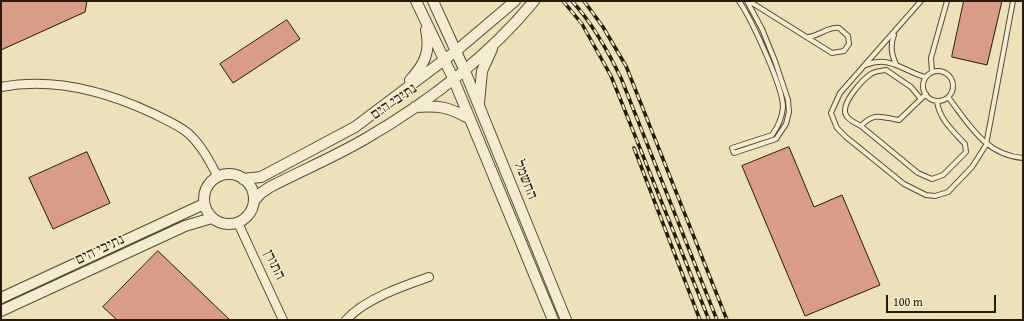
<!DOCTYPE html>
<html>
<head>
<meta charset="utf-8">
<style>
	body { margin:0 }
	#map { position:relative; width:1024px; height:321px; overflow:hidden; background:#ece1b8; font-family:"Gentium Book Plus",serif }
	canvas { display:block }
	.frame { position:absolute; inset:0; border:2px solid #281b09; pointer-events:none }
	.scale { position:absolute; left:886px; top:295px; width:110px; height:18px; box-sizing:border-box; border:2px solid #281b09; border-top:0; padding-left:5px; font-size:12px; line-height:14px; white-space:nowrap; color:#281b09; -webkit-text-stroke:3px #f3ecd1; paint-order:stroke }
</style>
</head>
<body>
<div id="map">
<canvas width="1024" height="321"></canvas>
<div class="frame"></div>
<div class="scale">100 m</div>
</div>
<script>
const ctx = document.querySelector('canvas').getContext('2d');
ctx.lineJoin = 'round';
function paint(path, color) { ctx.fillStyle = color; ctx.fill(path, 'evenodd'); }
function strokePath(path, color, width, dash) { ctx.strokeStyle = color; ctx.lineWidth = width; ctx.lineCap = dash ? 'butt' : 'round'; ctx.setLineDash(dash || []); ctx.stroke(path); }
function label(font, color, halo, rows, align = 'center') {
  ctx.font = font + ' "Gentium Book Plus","Frank Ruhl Libre",serif'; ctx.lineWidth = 3; ctx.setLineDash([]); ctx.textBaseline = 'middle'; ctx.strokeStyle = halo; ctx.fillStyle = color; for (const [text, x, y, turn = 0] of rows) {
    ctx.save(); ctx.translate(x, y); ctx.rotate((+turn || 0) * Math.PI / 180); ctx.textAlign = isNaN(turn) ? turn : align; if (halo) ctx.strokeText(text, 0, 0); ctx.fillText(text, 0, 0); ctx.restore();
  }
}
const building = new Path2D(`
	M1,1H87L85,12L1,50Z
	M964,1H1002L987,65L952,57Z
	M287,20L300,39L233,83L220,64Z
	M789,147L814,207L842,195L880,285L805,316L742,166Z
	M87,152L110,203L53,229L29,178Z
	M158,251L230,320H117L103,307Z`);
paint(building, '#d99c86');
strokePath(building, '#281b09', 1);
const service = new Path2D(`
	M739,1C751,18 783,87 783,107C782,118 778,127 772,135L732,148L734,153L776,139L786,124L789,112L788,100L775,61L762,29L747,1
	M749,1L832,53L844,51L849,44L848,36L839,28C829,26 819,36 808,37
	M921,1L840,93L831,113L837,128L846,137L904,184L926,195L935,196L948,192L972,167L986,145L1013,1
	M894,35C890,45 891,54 896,64
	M866,65C890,55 903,71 925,77
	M923 86a15 15 0 1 1 30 0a15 15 0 1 1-30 0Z
	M932,72L931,58L947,1
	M948,97C969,124 985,155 1023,158
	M921,99L911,87L886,70C881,71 875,71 871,74C862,80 840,104 846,115C849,121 856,123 861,126C874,112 881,117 899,120L926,94
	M861,126L918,173L932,179L943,175L966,152L965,144C953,131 939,119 937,101`);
const minor = new Path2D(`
	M1,87C53,77 105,91 152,113C164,119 179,125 189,134C202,146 210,162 218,177
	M238,223L283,320
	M346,320C365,299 403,286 429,277`);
const tertiary = new Path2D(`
	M416,1L453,78L553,320
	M433,1L464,69L566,320
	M410,80C424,65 431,52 426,30
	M479,103L482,71L492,49
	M415,107C439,105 449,107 470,119
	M204 199a25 25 0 1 1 50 0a25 25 0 1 1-50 0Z
	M243,179L261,177L355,127L456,51L515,1
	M254,201L261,193L270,187C301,171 334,157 365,139C427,103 488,57 534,1
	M1,298L204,204
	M1,311L185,226L212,218`);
strokePath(service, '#594c35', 6);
strokePath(minor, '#594c35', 10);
strokePath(tertiary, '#594c35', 12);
strokePath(service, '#f3ecd1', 4);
strokePath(minor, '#f3ecd1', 8);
strokePath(tertiary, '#f3ecd1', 10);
const rail = new Path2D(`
	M563,1L582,24L611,76L709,320
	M572,1C593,24 608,51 621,78L717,320
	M584,1L603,27L626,66L727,320
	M634,148L700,320`);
strokePath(rail, '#281b09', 3.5);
strokePath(rail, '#f3ecd1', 2, [6]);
label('15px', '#281b09', '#f3ecd1', [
	["נתיבי הים",394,102,-34],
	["החשמל",525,180,68],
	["נתיבי הים",100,250,-25],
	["התורן",274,265,64]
]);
</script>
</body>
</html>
